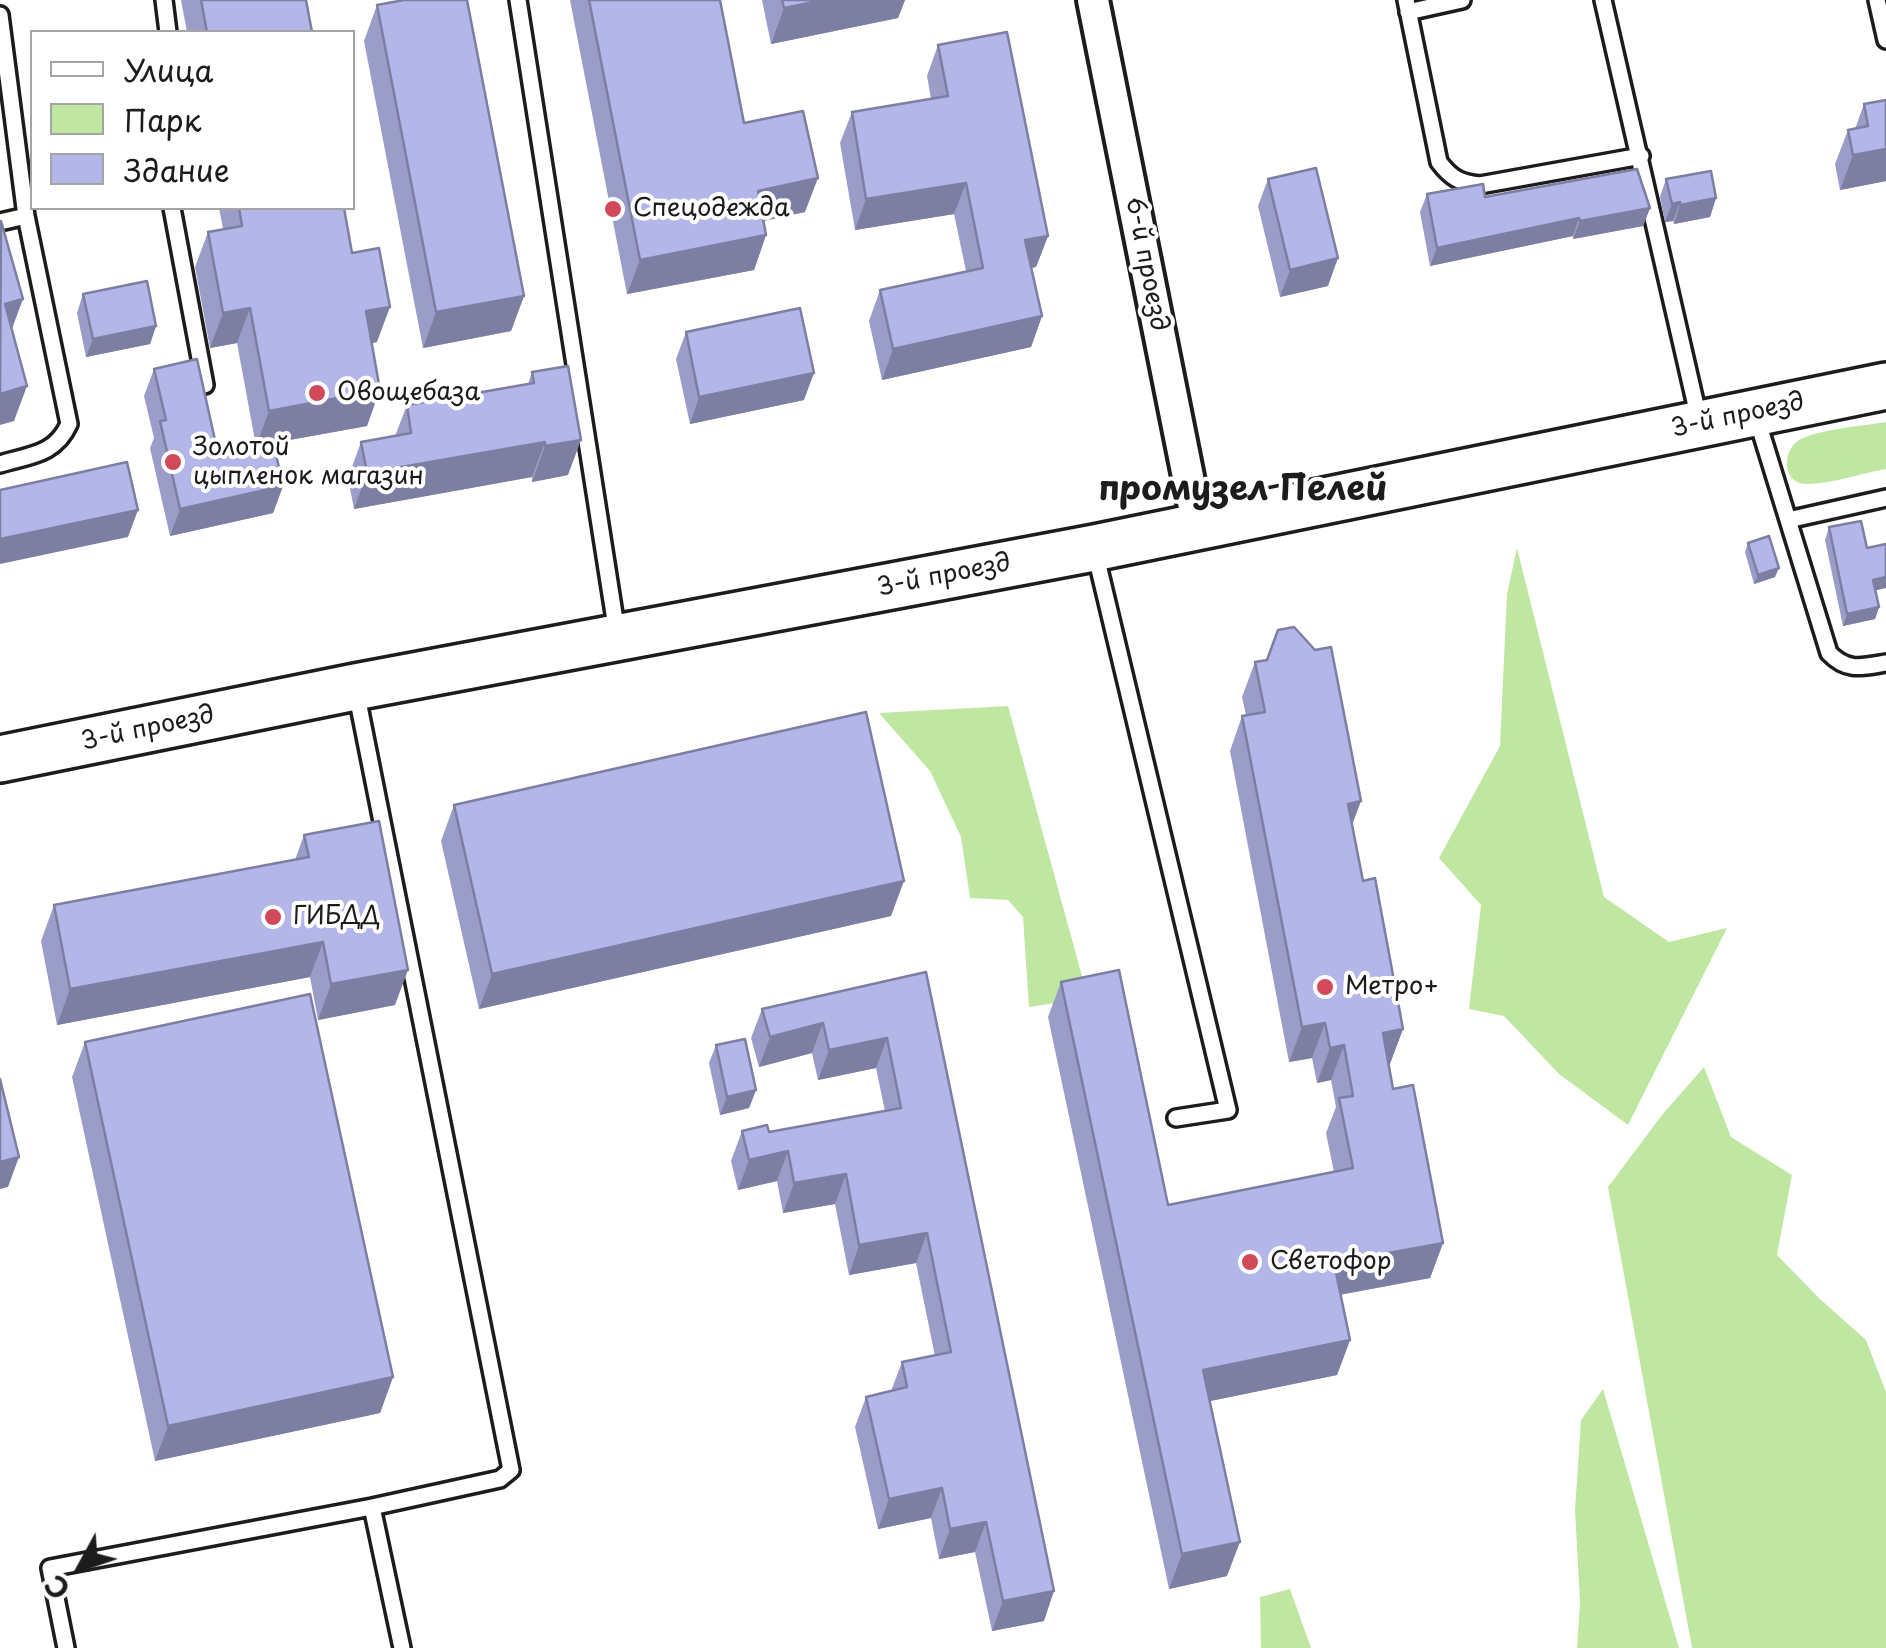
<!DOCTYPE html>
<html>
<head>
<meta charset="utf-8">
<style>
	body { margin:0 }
	#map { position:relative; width:1886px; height:1648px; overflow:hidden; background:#fff; font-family:"Playpen Sans",sans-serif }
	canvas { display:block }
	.legend { position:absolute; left:30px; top:30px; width:325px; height:180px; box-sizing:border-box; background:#fff; border:2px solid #a4a4a4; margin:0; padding:12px 18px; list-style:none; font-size:30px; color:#1c1c1c }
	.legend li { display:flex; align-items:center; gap:20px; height:50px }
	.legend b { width:50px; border:2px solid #a4a4a4 }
	.north { position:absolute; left:30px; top:1518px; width:100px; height:100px; -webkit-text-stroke:8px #fff; paint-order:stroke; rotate:230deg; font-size:28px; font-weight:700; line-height:40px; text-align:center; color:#1c1c1c }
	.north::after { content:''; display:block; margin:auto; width:35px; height:45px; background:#1c1c1c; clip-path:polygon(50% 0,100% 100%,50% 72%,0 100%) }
</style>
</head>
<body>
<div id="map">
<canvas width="1886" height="1648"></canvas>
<ul class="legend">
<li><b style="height:12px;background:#fff"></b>Улица</li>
<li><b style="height:28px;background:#c0e7a2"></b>Парк</li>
<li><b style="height:28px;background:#b3b6e8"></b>Здание</li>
</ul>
<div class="north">С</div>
</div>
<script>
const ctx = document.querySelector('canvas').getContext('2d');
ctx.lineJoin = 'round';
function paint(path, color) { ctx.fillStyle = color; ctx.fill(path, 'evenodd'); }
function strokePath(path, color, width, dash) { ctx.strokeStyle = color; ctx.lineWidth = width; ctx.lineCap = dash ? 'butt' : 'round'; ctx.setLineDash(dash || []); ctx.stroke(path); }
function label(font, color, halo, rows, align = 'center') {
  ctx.font = font + ' "Playpen Sans",sans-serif'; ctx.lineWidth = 8; ctx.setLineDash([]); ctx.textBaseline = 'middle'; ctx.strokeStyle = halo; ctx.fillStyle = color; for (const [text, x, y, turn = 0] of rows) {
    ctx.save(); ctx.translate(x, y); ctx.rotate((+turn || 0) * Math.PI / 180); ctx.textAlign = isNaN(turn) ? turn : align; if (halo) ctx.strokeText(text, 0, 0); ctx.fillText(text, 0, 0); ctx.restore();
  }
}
paint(new Path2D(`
	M1886,422V469C1867,472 1817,488 1800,483C1781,477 1784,447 1801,439C1822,429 1862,426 1886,422Z
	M1517,548L1604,897L1669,942L1727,928L1628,1125L1559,1074L1504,1016L1469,1009L1481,905L1439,858L1500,746L1507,594Z
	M1008,706L1088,998L1029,1007L1023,917L1008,900L970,898L961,837L930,771L879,713Z
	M1704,1067L1731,1137L1792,1175L1777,1255L1820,1299L1866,1340L1886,1392V1648H1692L1608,1187L1662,1115Z
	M1603,1389L1679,1648H1577L1580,1602L1575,1510L1581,1420Z
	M1290,1589L1311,1648H1261L1260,1597Z`), '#c0e7a2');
const lane = new Path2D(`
	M164,0L168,32
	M518,0L617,633
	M1406,0L1439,162C1451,178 1460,183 1480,185L1641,156
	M1603,0L1699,419
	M1877,0L1886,40
	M1408,12L1462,0
	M0,15L26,216L69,424C55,455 30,455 0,464
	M172,208L205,385
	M0,222L26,216
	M1756,416L1829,653C1847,672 1862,667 1886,663
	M1788,520L1886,498
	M1095,552L1228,1110L1176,1118
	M372,1507L402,1648
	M66,1648L50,1568L372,1507L500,1479L511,1470L356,691`);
const street = new Path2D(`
	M1093,0L1198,527`);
const secondary = new Path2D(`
	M0,759L355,687L1094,548L1886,386`);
strokePath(lane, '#1c1c1c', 22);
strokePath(street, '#1c1c1c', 38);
strokePath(secondary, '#1c1c1c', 52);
strokePath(lane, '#fff', 15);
strokePath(street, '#fff', 30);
strokePath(secondary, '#fff', 45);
paint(new Path2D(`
	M181,0H306L312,32H187Z
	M570,0H720L744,123L805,212L763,221L766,235L754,270L627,294Z
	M762,0H905L898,18L771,44Z
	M377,5L524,296L511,331L423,348L364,41Z
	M938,45L1048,236L1036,267L1031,268L1042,316L1031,347L882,380L869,321L880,290L966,271L954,214L855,230L840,143L852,112L931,99L927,76Z
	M1886,100V181L1840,190L1835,164L1848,130L1855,129L1864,104Z
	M1268,179L1328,286L1280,297L1258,206Z
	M1666,179L1716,198L1710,217L1674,224L1673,221L1665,222L1660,197Z
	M1427,194L1485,197L1650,208L1643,226L1573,239V236L1430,266L1420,212Z
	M219,208H344L352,253L377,342L372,343L367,426L256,446L237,343L210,348L195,267L208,232L223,229Z
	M83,294L156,326L150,344L86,357L77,313Z
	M686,332L804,400L690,424L676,359Z
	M154,369L219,458L283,486L273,513L170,536L150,448L154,438L144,396Z
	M532,372L568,475L532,482V477L354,509L348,478L361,442L395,436L407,405L528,384Z
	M1829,527L1876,590L1879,607L1875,619L1843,626L1825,540Z
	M1748,543L1775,577L1754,584L1745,552Z
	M1255,662L1352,824L1363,881L1403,1029L1389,1065L1393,1089L1443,1243L1430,1278L1340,1295L1350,1340L1337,1375L1210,1401L1227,1576L1169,1589L1048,1017L1061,982L1168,1205L1334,1172L1326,1133L1336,1107L1331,1080L1317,1083L1312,1058L1289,1062L1230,751L1242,716L1246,715L1242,697Z
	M454,805L891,916L479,1009L441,841Z
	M304,835L395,1005L318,1020L310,977L57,1025L41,941L54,905L295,860Z
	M926,972L1044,1621L992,1631L975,1552L939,1559L931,1518L878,1529L855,1427L866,1397L891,1391L902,1362L935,1356L916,1263L849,1275L835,1204L783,1213L777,1181L738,1190L731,1161L742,1131L769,1132L885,1111L876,1068L818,1080L812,1053L759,1067L751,1038L762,1009Z
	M85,1042L393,1377L380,1413L155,1461L72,1077Z
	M716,1045L756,1090L749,1108L720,1115L709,1063Z`), '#9a9dc8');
paint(new Path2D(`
	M824,0H905L898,18L771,44L784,8Z
	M1886,149V181L1840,190L1853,155Z
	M818,178L805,212L745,225L758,191Z
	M966,183L954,214L855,230L866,199Z
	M1716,198L1710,217L1674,224L1680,205Z
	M1680,202L1673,221L1665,222L1672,204Z
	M1650,208L1643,226L1573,239L1580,221Z
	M1579,218L1573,236L1430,266L1437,248Z
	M766,235L754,270L627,294L640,260Z
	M1048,236L1036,267L1013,271L1025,240Z
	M1338,258L1328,286L1280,297L1290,270Z
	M524,296L511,331L423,348L436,312Z
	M23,299L10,334L5,304Z
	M390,307L377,342L353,347L366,311Z
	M250,308L237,343L210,348L223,313Z
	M1042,316L1031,347L882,380L893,349Z
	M156,326L150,344L86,357L93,339Z
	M814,373L804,400L690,424L699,397Z
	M27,386L14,421L0,425V394Z
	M380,390L367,426L256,446L269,411Z
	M581,440L568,475L532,482L545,446Z
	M545,442L532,477L354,509L367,473Z
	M283,486L273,513L170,536L180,509Z
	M138,510L128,537L0,564V539Z
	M1779,568L1775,577L1754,584L1758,575Z
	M1886,577V588L1869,592L1873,580Z
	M1879,607L1875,619L1843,626L1847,614Z
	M1361,801L1348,836V804Z
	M904,881L891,916L479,1009L492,974Z
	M323,942L310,977L57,1025L70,989Z
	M408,970L395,1005L318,1020L331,984Z
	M823,1023L812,1053L759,1067L770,1037Z
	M1325,1023L1312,1058L1289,1062L1302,1027Z
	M1403,1029L1390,1064L1370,1068L1383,1033Z
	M887,1038L876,1068L818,1080L829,1050Z
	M1344,1045L1331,1080L1317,1083L1330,1048Z
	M756,1090L749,1108L720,1115L727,1097Z
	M788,1151L777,1181L738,1190L749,1160Z
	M19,1157L8,1187L0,1189V1162Z
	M846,1174L835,1204L783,1213L794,1183Z
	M927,1233L916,1263L849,1275L859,1245Z
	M1443,1243L1430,1278L1321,1298L1334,1263Z
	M1350,1340L1337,1375L1191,1405L1203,1370Z
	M393,1377L380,1413L155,1461L168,1426Z
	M942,1488L931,1518L878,1529L889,1499Z
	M986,1522L975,1552L939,1559L950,1529Z
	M1240,1542L1227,1576L1169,1589L1182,1554Z
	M1054,1591L1044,1621L992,1631L1003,1601Z`), '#7d7fa2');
const building = new Path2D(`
	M201,0H306L312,32H207Z
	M404,0H467L524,296L436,312L377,5Z
	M589,0H720L744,123L803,111L818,178L758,191L766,235L640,260Z
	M782,0H824L784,8Z
	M1007,32L1048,236L1025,240L1042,316L893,349L880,290L983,268L966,183L866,199L852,112L948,96L938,45Z
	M1886,100V149L1853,155L1848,130L1868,126L1864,104Z
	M1316,168L1338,258L1290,270L1268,179Z
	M1637,169L1650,208L1580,221L1579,218L1437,248L1427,194L1483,184L1485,197Z
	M1711,171L1716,198L1680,205V202L1672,204L1666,179Z
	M239,208H344L352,253L379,248L390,307L366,311L380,390L269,411L250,308L223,313L208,232L242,226Z
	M1,221L23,299L5,304L27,386L0,394Z
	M147,281L156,326L93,339L83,294Z
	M800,308L814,373L699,397L686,332Z
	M197,359L219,458L274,445L283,486L180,509L160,421L166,420L154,369Z
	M568,366L581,440L545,446V442L367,473L361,442L411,433L407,405L534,383L532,372Z
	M127,462L138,510L0,539V490Z
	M1861,521L1867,548L1886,544V577L1873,580L1879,607L1847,614L1829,527Z
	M1769,536L1779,568L1758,575L1748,543Z
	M1294,627L1315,650L1331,647L1361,801L1348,804L1363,881L1375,878L1403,1029L1383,1033L1393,1089L1413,1085L1443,1243L1334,1263L1350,1340L1203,1370L1240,1542L1182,1554L1061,982L1119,970L1168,1205L1353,1168L1339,1098L1353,1096L1344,1045L1330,1048L1325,1023L1302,1027L1242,716L1265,712L1255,662L1267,660L1278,630Z
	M866,712L904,881L492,974L454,805Z
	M379,821L408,970L331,984L323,942L70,989L54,905L309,857L304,835Z
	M926,972L1054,1591L1003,1601L986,1522L950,1529L942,1488L889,1499L866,1397L907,1387L902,1362L951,1352L927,1233L859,1245L846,1174L794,1183L788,1151L749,1160L742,1131L767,1125L769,1132L901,1108L887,1038L829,1050L823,1023L770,1037L762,1009Z
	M310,994L393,1377L168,1426L85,1042Z
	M745,1039L756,1090L727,1097L716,1045Z
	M0,1079L19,1157L0,1162Z`);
paint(building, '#b3b6e8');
strokePath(building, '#7d7fa2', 2.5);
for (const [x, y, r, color] of [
	[613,209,10,"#d1495b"],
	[317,393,10,"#d1495b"],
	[173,462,10,"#d1495b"],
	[273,917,10,"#d1495b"],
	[1325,987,10,"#d1495b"],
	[1250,1262,10,"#d1495b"]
]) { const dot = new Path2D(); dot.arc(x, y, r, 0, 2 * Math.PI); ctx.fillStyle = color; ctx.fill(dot); strokePath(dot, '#fff', 4); }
label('25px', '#1c1c1c', '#fff', [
	["Спецодежда",633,209],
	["Овощебаза",337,393],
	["Золотой",193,448],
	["цыпленок магазин",193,477],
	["ГИБДД",293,917],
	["Метро+",1345,987],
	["Светофор",1270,1262]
], 'left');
label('25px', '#1c1c1c', '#fff', [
	["6-й проезд",1146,264,79],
	["3-й проезд",1738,416,-12],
	["3-й проезд",944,576,-11],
	["3-й проезд",148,729,-12]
]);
label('bold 35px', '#1c1c1c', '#fff', [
	["промузел Пелей",1243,490]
]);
</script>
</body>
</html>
